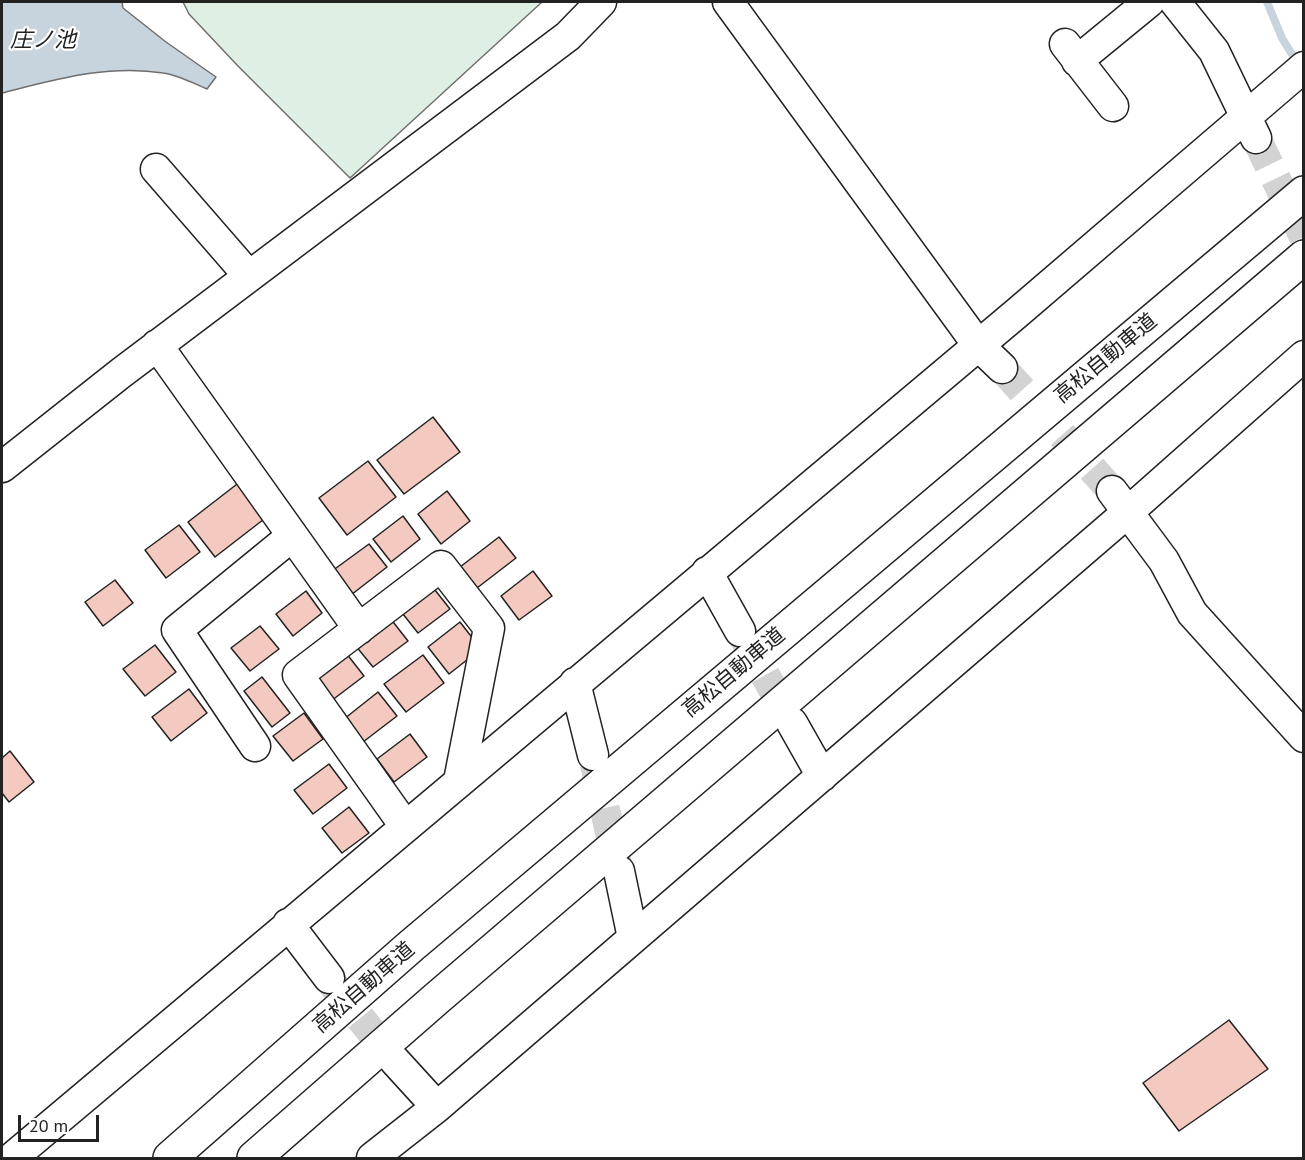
<!DOCTYPE html>
<html>
<head>
<meta charset="utf-8">
<style>
	body { margin:0 }
	#map { position:relative; width:1305px; height:1160px; overflow:hidden; background:#fff; font-family:"PT Sans",sans-serif }
	canvas { display:block }
	.frame { position:absolute; inset:0; border:3px solid #222; pointer-events:none }
	.scale { position:absolute; left:18px; top:1115px; width:81px; height:27px; box-sizing:border-box; border:3px solid #222; border-top:0; padding-left:8px; font-size:18px; line-height:21px; white-space:nowrap; color:#222; -webkit-text-stroke:4px #fff; paint-order:stroke }
</style>
</head>
<body>
<div id="map">
<canvas width="1305" height="1160"></canvas>
<div class="frame"></div>
<div class="scale">20 m</div>
</div>
<script>
const ctx = document.querySelector('canvas').getContext('2d');
ctx.lineJoin = 'round';
function paint(path, color) { ctx.fillStyle = color; ctx.fill(path, 'evenodd'); }
function strokePath(path, color, width, dash) { ctx.strokeStyle = color; ctx.lineWidth = width; ctx.lineCap = dash ? 'butt' : 'round'; ctx.setLineDash(dash || []); ctx.stroke(path); }
function label(font, color, halo, rows, align = 'center') {
  ctx.font = font + ' "PT Sans","Noto Sans JP",sans-serif'; ctx.lineWidth = 4.5; ctx.setLineDash([]); ctx.textBaseline = 'middle'; ctx.strokeStyle = halo; ctx.fillStyle = color; for (const [text, x, y, turn = 0] of rows) {
    ctx.save(); ctx.translate(x, y); ctx.rotate((+turn || 0) * Math.PI / 180); ctx.textAlign = isNaN(turn) ? turn : align; if (halo) ctx.strokeText(text, 0, 0); ctx.fillText(text, 0, 0); ctx.restore();
  }
}
const green = new Path2D(`
	M183,2H542L350,178L237,65L189,14Z`);
paint(green, '#e0efe3');
strokePath(green, '#6f6f6f', 1.5);
const water = new Path2D(`
	M2,2H122L123,8L166,42L216,77L207,89C193,83 178,75 163,73C108,64 54,80 2,93Z`);
paint(water, '#c7d3dd');
strokePath(water, '#6f6f6f', 1.5);
strokePath(new Path2D(`
	M1267,2L1282,38L1293,56`), '#c7d3dd', 8);
const building = new Path2D(`
	M433,417L460,452L404,494L377,460Z
	M368,461L396,497L347,535L319,498Z
	M241,481L268,516L215,557L188,522Z
	M447,491L470,521L441,544L418,514Z
	M403,516L420,539L391,562L373,539Z
	M179,525L200,552L166,578L145,550Z
	M499,537L516,558L477,588L460,567Z
	M369,544L387,567L351,595L332,571Z
	M533,571L552,596L519,620L501,596Z
	M115,580L133,603L103,626L85,602Z
	M431,585L450,609L418,633L399,609Z
	M306,591L322,613L293,636L276,614Z
	M390,618L408,641L373,667L355,645Z
	M460,622L481,649L449,674L428,647Z
	M260,626L279,649L250,671L231,648Z
	M155,645L176,672L145,696L123,669Z
	M346,653L364,676L331,701L313,678Z
	M423,655L444,683L406,712L384,684Z
	M262,677L290,713L272,727L244,691Z
	M189,689L207,713L171,741L152,717Z
	M378,692L397,716L363,742L344,719Z
	M304,713L323,739L293,761L273,736Z
	M410,734L427,757L394,782L377,759Z
	M10,751L34,782L9,802L2,793V758Z
	M329,764L347,788L313,814L294,790Z
	M349,807L369,833L342,853L322,828Z
	M1229,1020L1268,1069L1179,1131L1143,1083Z`);
paint(building, '#f3c9c0');
strokePath(building, '#222', 1.5);
strokePath(new Path2D(`
	M1256,138L1304,237
	M1002,368L1112,491
	M743,636L792,723
	M595,764L618,869
	M332,983L395,1061`), '#d3d3d3', 30, [30, 15]);
const minor = new Path2D(`
	M728,2L978,345L1002,368
	M1175,2L1214,51L1256,138
	M1065,44L1113,106
	M1077,61L1149,2
	M156,169L249,276
	M157,345L359,629
	M2,467L121,373L568,36L601,2
	M1112,491L1164,561L1192,613L1304,737
	M707,572L740,631
	M575,683L593,755
	M792,723L822,776
	M255,746L177,630L292,536
	M405,826L298,675L441,566L489,628L459,781
	M619,871L633,938
	M288,924L329,978
	M395,1061L437,1107
	M12,1158L1017,313L1304,67
	M372,1158L437,1107L1128,512L1304,356`);
const highway = new Path2D(`
	M170,1158L411,946L1304,193
	M254,1158L436,999L1304,257`);
strokePath(minor, '#222', 33);
strokePath(highway, '#222', 36);
strokePath(minor, '#fff', 30);
strokePath(highway, '#fff', 33);
label('21px', '#222', '#fff', [
	["高松自動車道",1106,359,-40],
	["高松自動車道",734,673,-40],
	["高松自動車道",364,988,-41]
]);
label('italic 22px', '#222', '#fff', [
	["庄ノ池",43,41]
]);
</script>
</body>
</html>
